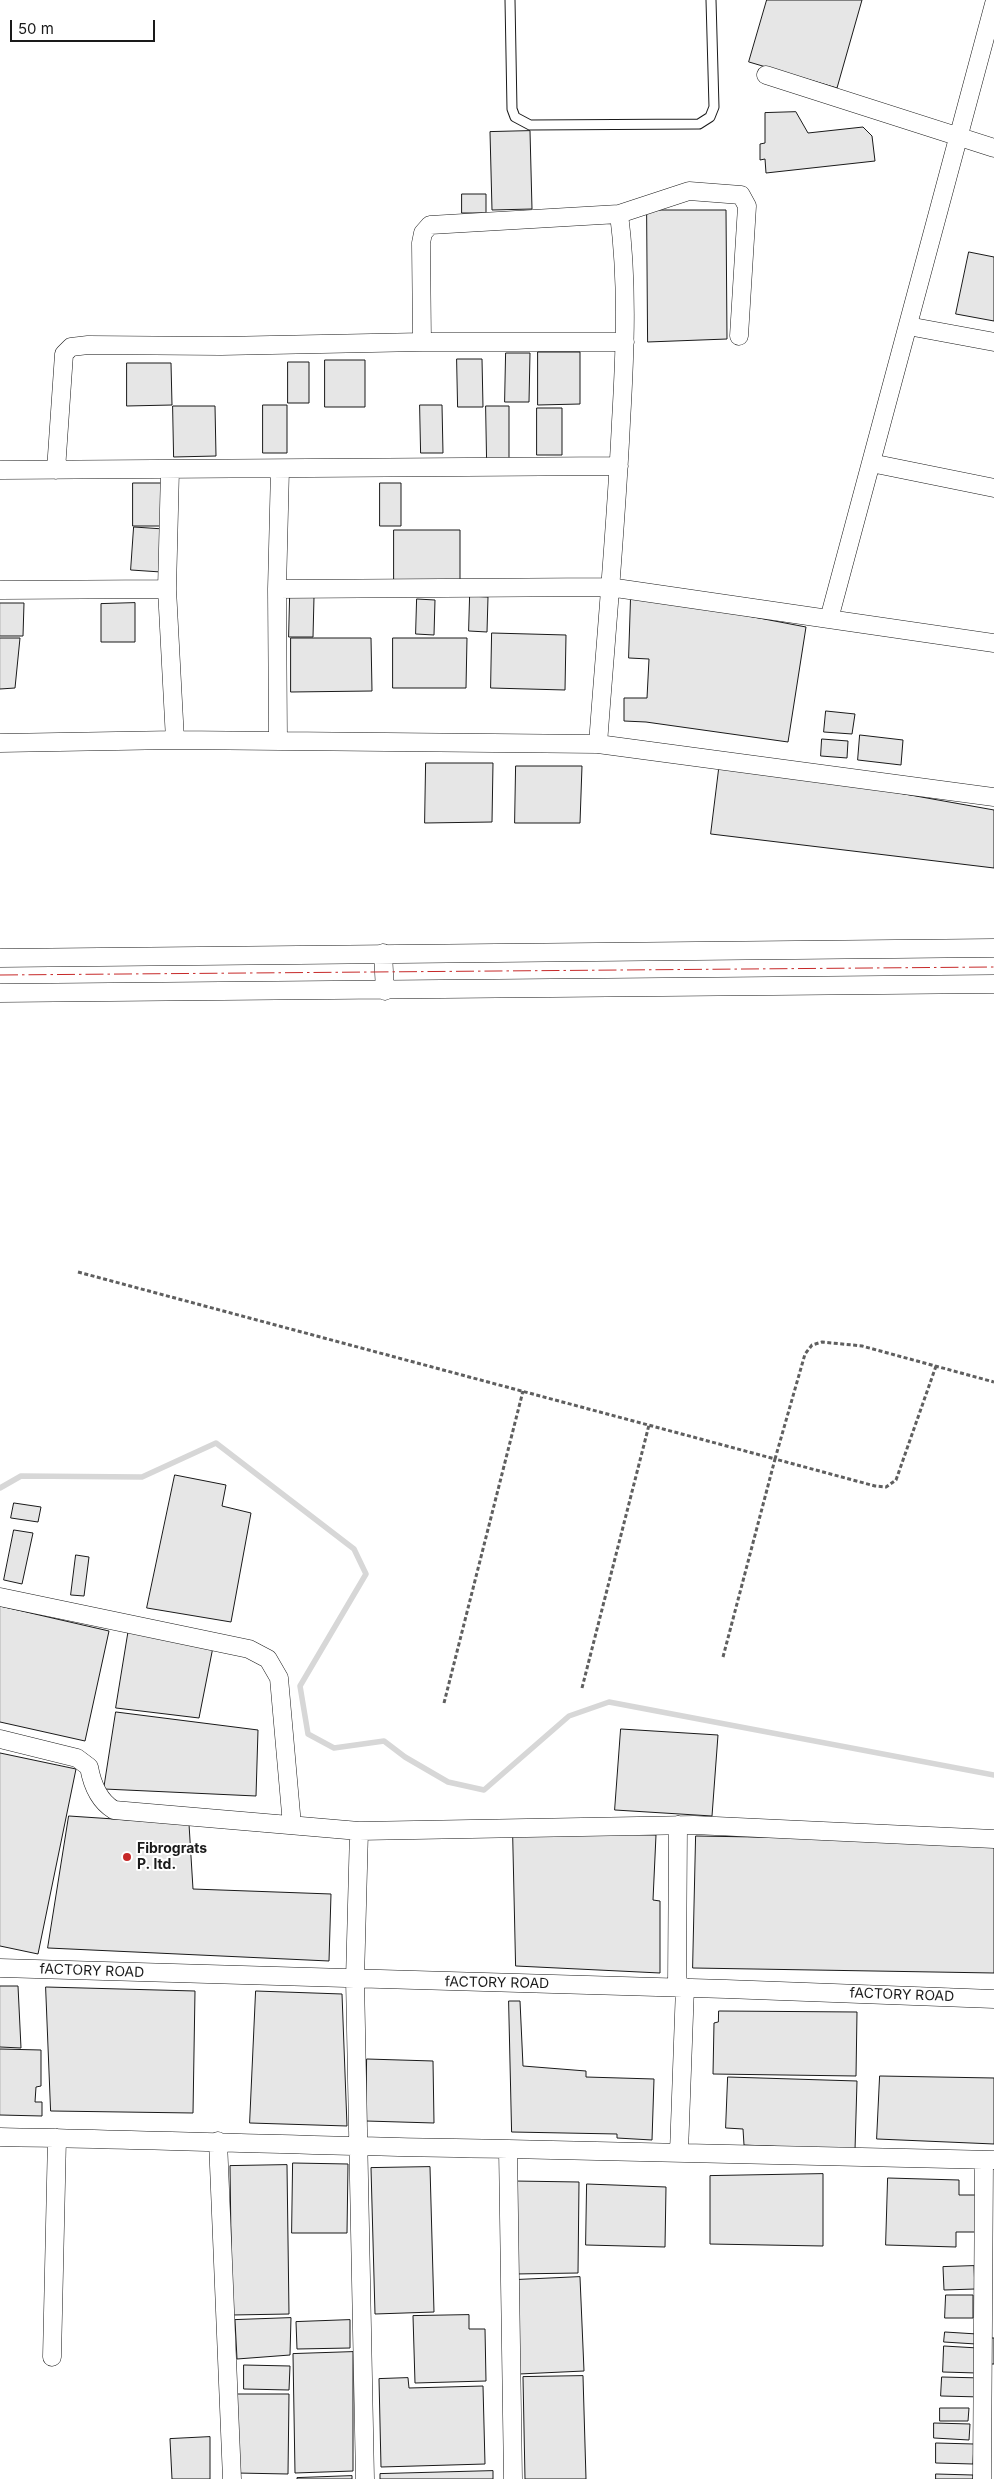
<!DOCTYPE html>
<html>
<head>
<meta charset="utf-8">
<style>
	body { margin:0 }
	#map { position:relative; width:994px; height:2479px; overflow:hidden; background:#fff; font-family:Inter,sans-serif }
	canvas { display:block }
	.scale { position:absolute; left:10px; top:20px; width:145px; height:22px; box-sizing:border-box; border:2px solid #1a1a1a; border-top:0; padding-left:6px; font-size:15px; line-height:18px; white-space:nowrap; color:#1a1a1a; -webkit-text-stroke:4px #fff; paint-order:stroke }
</style>
</head>
<body>
<div id="map">
<canvas width="994" height="2479"></canvas>
<div class="scale">50 m</div>
</div>
<script>
const ctx = document.querySelector('canvas').getContext('2d');
ctx.lineJoin = 'round';
function strokePath(path, color, width, dash) { ctx.strokeStyle = color; ctx.lineWidth = width; ctx.lineCap = dash ? 'butt' : 'round'; ctx.setLineDash(dash || []); ctx.stroke(path); }
function paint(path, color) { ctx.fillStyle = color; ctx.fill(path, 'evenodd'); }
function label(font, color, halo, rows, align = 'center') {
  ctx.font = font + ' Inter,sans-serif'; ctx.lineWidth = 4; ctx.setLineDash([]); ctx.textBaseline = 'middle'; ctx.strokeStyle = halo; ctx.fillStyle = color; for (const [text, x, y, turn = 0] of rows) {
    ctx.save(); ctx.translate(x, y); ctx.rotate((+turn || 0) * Math.PI / 180); ctx.textAlign = isNaN(turn) ? turn : align; if (halo) ctx.strokeText(text, 0, 0); ctx.fillText(text, 0, 0); ctx.restore();
  }
}
strokePath(new Path2D(`
	M0,1488L21,1476L142,1477L216,1443L354,1549L366,1574L300,1686L308,1734L334,1748L384,1741L405,1757L448,1782L484,1790L569,1716L609,1702L994,1775`), '#d7d7d7', 5.5);
const building = new Path2D(`
	M767,0H862L837,88L749,62Z
	M796,112L808,133L863,127L872,136L875,161L766,173L765,159L760,160V144L765,143V113Z
	M530,131L532,209L492,210L490,132Z
	M462,194H486V213H462Z
	M647,210H726L727,339L648,342Z
	M969,252L994,257V321L956,314Z
	M538,352H580V404L538,405Z
	M506,353H530L529,402H505Z
	M457,359H482L483,407H458Z
	M325,360H365V407H325Z
	M288,362H309V403H288Z
	M127,363H171L172,405L127,406Z
	M263,405H287V453H263Z
	M420,405H442L443,453H421Z
	M173,406H215L216,456L174,457Z
	M486,406H509V461H487Z
	M537,408H562V455H537Z
	M133,483H164V526H133Z
	M380,483H401V526H380Z
	M134,527L164,529L161,572L131,570Z
	M394,530H460V584L394,585Z
	M470,596L488,597L487,632L469,631Z
	M631,596L654,598L806,627L788,742L646,722L624,721V698H647L649,659L629,658Z
	M290,597H314L313,637H289Z
	M417,599L435,600L434,635L416,634Z
	M0,603H24L23,636H0Z
	M135,603V642H101V604Z
	M492,633L566,635L565,690L491,688Z
	M0,638H20L15,688L0,689Z
	M291,638H371L372,691L291,692Z
	M393,638H467L466,688H393Z
	M826,711L855,714L852,734L824,732Z
	M860,735L903,740L901,765L858,760Z
	M822,739L848,741L847,758L821,756Z
	M720,761L994,810V868L711,834Z
	M426,763H493L492,822L425,823Z
	M516,766H582L580,823H515Z
	M175,1475L226,1485L222,1506L251,1513L231,1622L147,1608Z
	M14,1503L41,1507L38,1522L11,1518Z
	M14,1530L33,1533L22,1584L4,1580Z
	M76,1555L89,1557L84,1596L71,1595Z
	M0,1606L109,1631L85,1741L0,1722Z
	M129,1628L213,1647L199,1718L116,1708Z
	M116,1712L258,1730L256,1796L104,1789Z
	M621,1729L718,1735L712,1816L615,1810Z
	M0,1753L76,1769L38,1954L0,1946Z
	M69,1816L189,1824L193,1889L331,1894L329,1961L48,1948Z
	M513,1832L656,1835L653,1900L660,1901V1973L516,1966Z
	M696,1836L994,1841V1973L693,1968Z
	M0,1986H18L21,2048L0,2047Z
	M46,1987L195,1991L193,2113L51,2111Z
	M256,1991L342,1994L347,2126L250,2123Z
	M509,2001H520L523,2066L586,2071V2077L654,2079L652,2140L617,2138V2134L512,2132Z
	M719,2011L857,2012L856,2076L713,2074L714,2023L718,2022Z
	M0,2049L41,2050V2086L36,2087L35,2102H42V2116L0,2115Z
	M367,2059L433,2061L434,2123L366,2121Z
	M880,2076L994,2078V2144L877,2139Z
	M728,2077L857,2081L855,2150L744,2145L743,2129L726,2128Z
	M293,2163L348,2164L347,2233H292Z
	M287,2165L289,2314L232,2315L230,2166Z
	M430,2167L434,2312L375,2314L371,2168Z
	M823,2174V2246L710,2244V2176Z
	M888,2178L959,2180V2195H980L979,2232H956V2247L886,2245Z
	M514,2181L579,2182L578,2273L515,2274Z
	M587,2184L666,2187L665,2247L586,2245Z
	M974,2266L975,2289L944,2290L943,2267Z
	M580,2277L584,2371L519,2374L515,2280Z
	M946,2295H973V2318H945Z
	M469,2315V2329H485L486,2381L415,2383L413,2316Z
	M291,2318L290,2355L237,2359L235,2320Z
	M350,2320V2348L297,2349L296,2322Z
	M945,2332L977,2334L976,2344L944,2342Z
	M991,2338H994V2364H990Z
	M944,2346L978,2348L977,2373L943,2372Z
	M353,2352V2471L295,2473L293,2354Z
	M244,2365L290,2366L289,2390L244,2389Z
	M583,2376L586,2479H525L523,2377Z
	M942,2377L982,2378L981,2397L941,2396Z
	M408,2378L409,2388L483,2386L485,2464L381,2467L379,2379Z
	M237,2394H289L288,2474L236,2473Z
	M940,2408H969L968,2421H940Z
	M934,2423L970,2424L969,2440L934,2438Z
	M210,2437V2479H172L170,2439Z
	M936,2443L974,2444L973,2464L936,2463Z
	M493,2471V2479H380V2474Z
	M936,2474L973,2475V2479H936Z
	M352,2476V2479H297V2478Z`);
paint(building, '#e6e6e6');
strokePath(building, '#1a1a1a', 1);
const service = new Path2D(`
	M510,0L512,109L515,117L530,125L699,124L710,117L714,107L711,0`);
const minor = new Path2D(`
	M766,75L994,148
	M619,214L689,191L741,195L747,206L739,336
	M908,326L994,342
	M422,342H625
	M871,463L994,488
	M280,469L277,589L609,587L994,643
	M0,470L619,466
	M167,589L170,470
	M277,589L278,741
	M0,590L167,589L175,740
	M829,619L994,4
	M0,743L175,740L598,744C606,636 616,529 621,422C625,353 628,283 619,214L430,225L423,233L421,243L422,342L221,346L88,345L71,347L64,354L56,470
	M598,744L994,797
	M383,953L385,991
	M0,958L994,948
	M0,993L994,984
	M0,1597L249,1649L268,1659L279,1678L292,1825
	M0,1739L77,1758L89,1767C92,1784 99,1801 114,1810L359,1831L355,1979L365,2479
	M359,1831L694,1825L994,1839
	M0,1968L726,1989L994,1999
	M677,1987L678,1825
	M0,2137C169,2140 338,2147 508,2149L513,2479
	M218,2141L232,2479
	M508,2149L994,2160
	M679,2152L685,1987
	M52,2357L57,2138
	M982,2479L984,2160`);
strokePath(service, '#1a1a1a', 11);
strokePath(minor, '#1a1a1a', 19);
strokePath(new Path2D(`
	M78,1272L775,1459L805,1354L812,1345L822,1342L862,1346L994,1382
	M723,1657L775,1459L875,1486L886,1487L896,1480L936,1366
	M582,1688L649,1425
	M444,1703L523,1391`), '#5f5f5f', 3, [4, 2.5]);
strokePath(service, '#fff', 9);
strokePath(minor, '#fff', 18);
strokePath(new Path2D(`
	M0,975L994,967`), '#c62828', 1, [18, 4, 2.5, 4]);
for (const [x, y, r, color] of [
	[127,1857,5,"#c62828"]
]) { const dot = new Path2D(); dot.arc(x, y, r, 0, 2 * Math.PI); ctx.fillStyle = color; ctx.fill(dot); strokePath(dot, '#fff', 2); }
label('bold 14px', '#1a1a1a', '#fff', [
	["Fibrograts",137,1849],
	["P. ltd.",137,1865]
], 'left');
label('14px', '#1a1a1a', '#fff', [
	["fACTORY ROAD",92,1971,2],
	["fACTORY ROAD",497,1983,1],
	["fACTORY ROAD",902,1995,2]
]);
</script>
</body>
</html>
